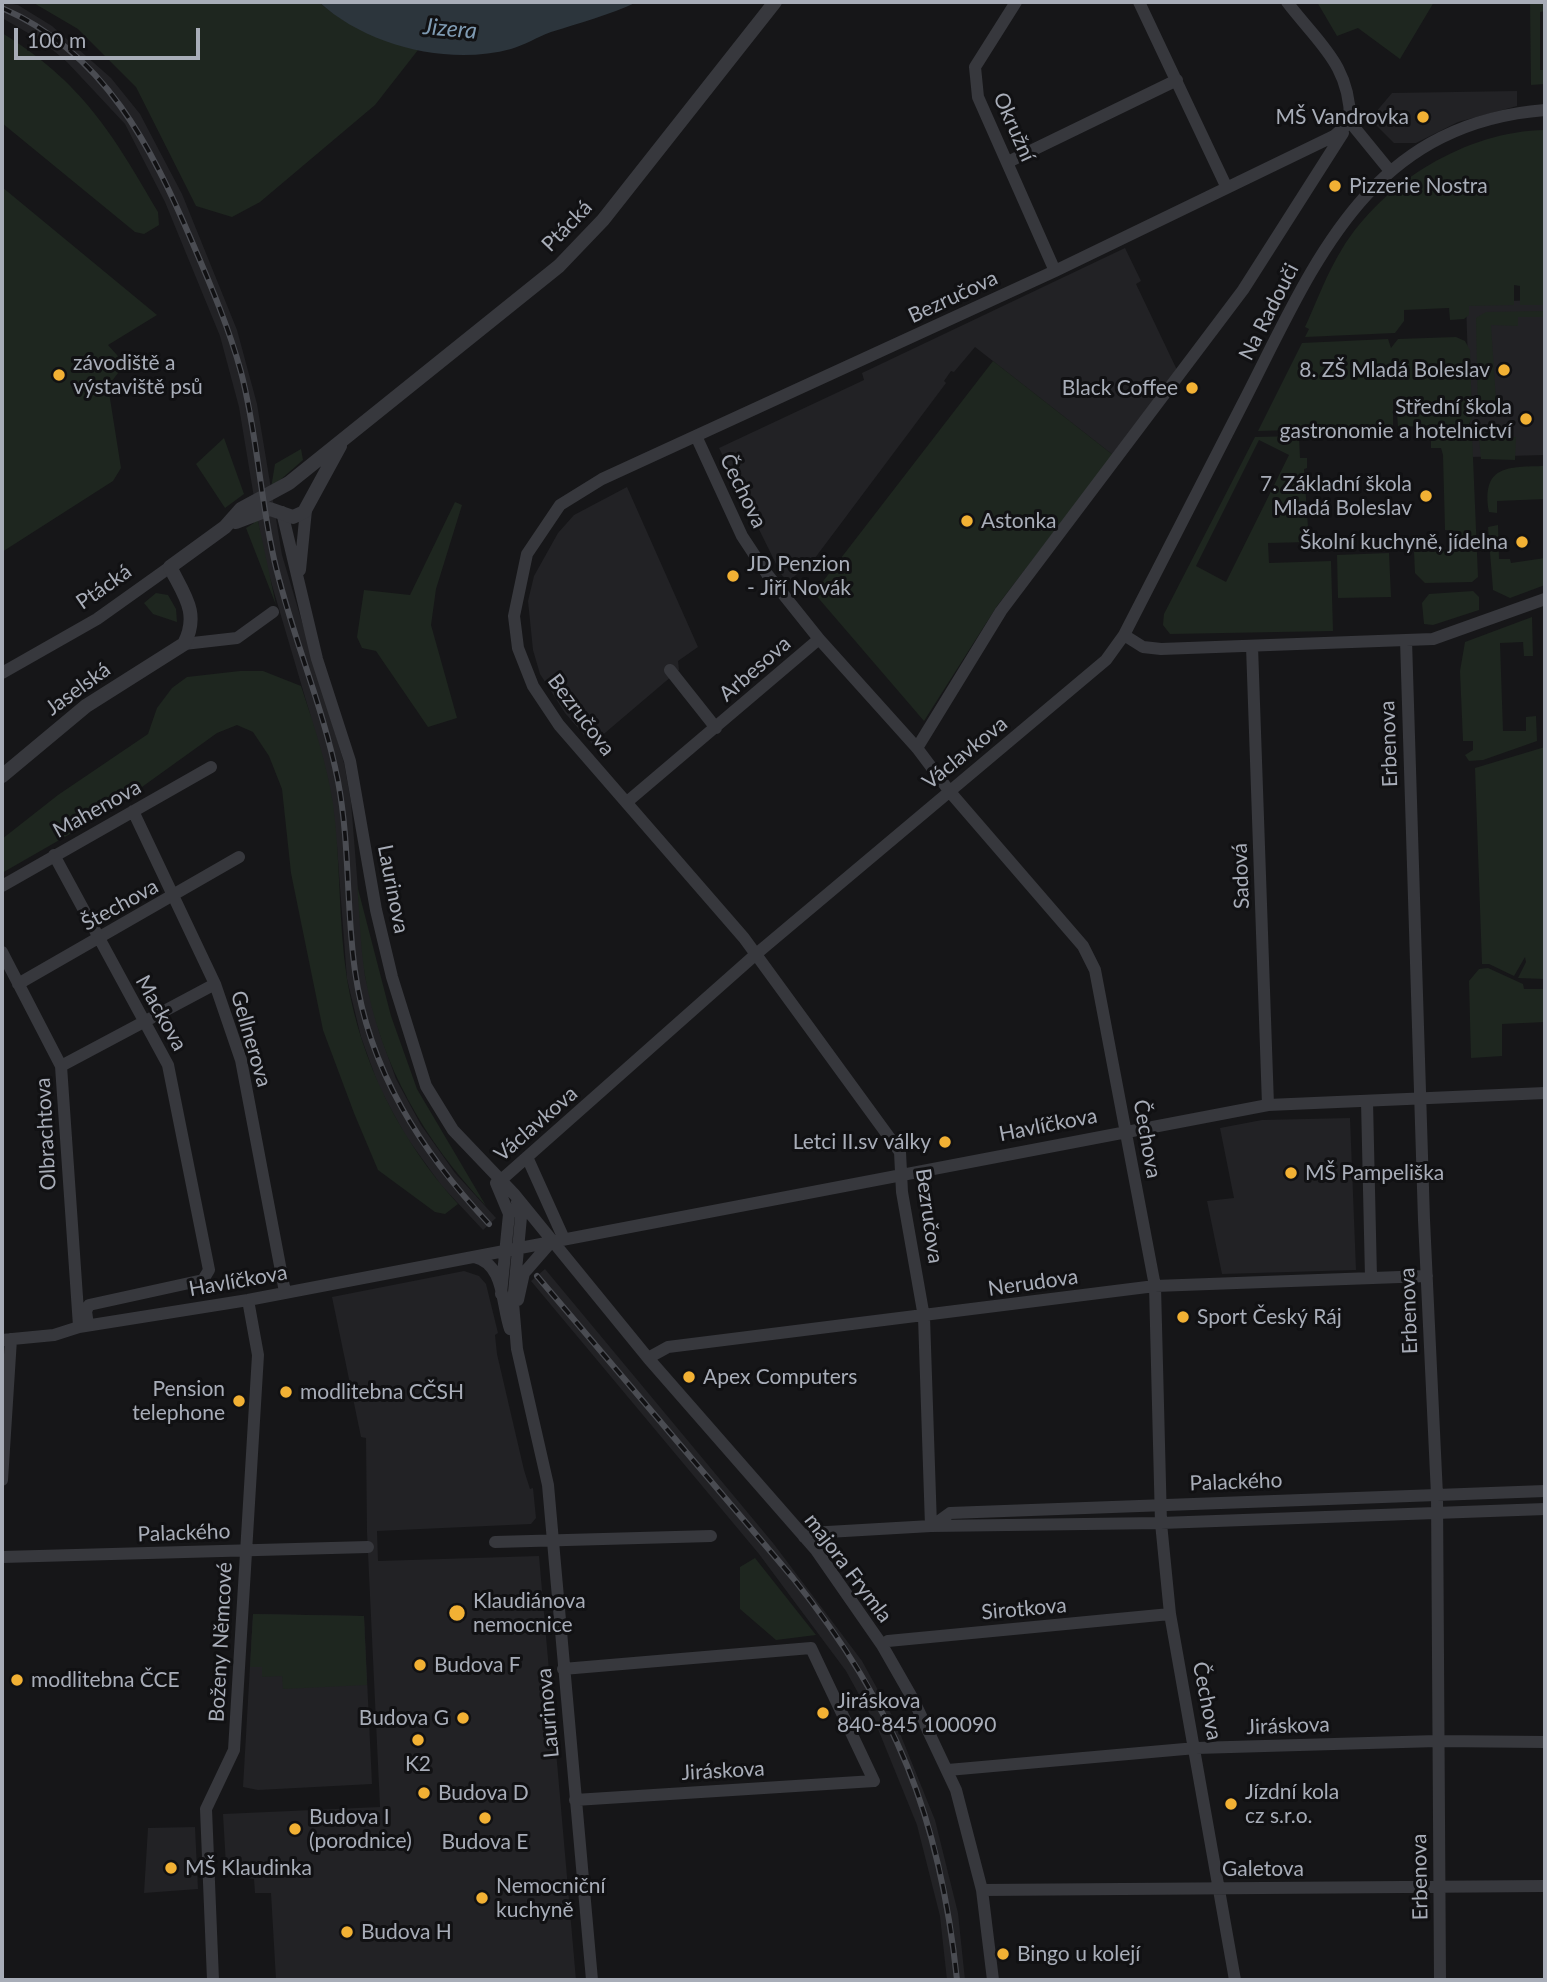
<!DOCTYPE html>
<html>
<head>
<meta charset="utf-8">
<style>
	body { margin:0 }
	#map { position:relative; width:1547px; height:1982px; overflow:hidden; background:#161618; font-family:Lato,sans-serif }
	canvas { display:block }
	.frame { position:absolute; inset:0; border:4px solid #a8adb8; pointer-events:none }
	.scale { position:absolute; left:14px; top:28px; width:186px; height:32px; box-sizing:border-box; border:4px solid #a8adb8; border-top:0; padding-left:9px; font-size:21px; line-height:24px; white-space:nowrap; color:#a8adb8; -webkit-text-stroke:5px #111113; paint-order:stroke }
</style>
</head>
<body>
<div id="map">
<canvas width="1547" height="1982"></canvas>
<div class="frame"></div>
<div class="scale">100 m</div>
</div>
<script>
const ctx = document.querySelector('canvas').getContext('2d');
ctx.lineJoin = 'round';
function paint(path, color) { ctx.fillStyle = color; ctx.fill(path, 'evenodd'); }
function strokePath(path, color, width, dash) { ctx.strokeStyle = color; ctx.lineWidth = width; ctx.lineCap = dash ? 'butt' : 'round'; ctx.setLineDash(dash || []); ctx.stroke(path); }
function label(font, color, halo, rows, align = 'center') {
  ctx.font = font + ' Lato,sans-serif'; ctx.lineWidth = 6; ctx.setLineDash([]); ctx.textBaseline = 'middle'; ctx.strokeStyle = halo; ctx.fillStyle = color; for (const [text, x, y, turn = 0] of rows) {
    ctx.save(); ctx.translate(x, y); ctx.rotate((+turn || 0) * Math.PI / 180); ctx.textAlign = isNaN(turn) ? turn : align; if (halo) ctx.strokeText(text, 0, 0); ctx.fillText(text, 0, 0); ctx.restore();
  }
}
paint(new Path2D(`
	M2,2L18,5L52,26L111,78L140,114L182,194L237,330L257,404L282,555L344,763L351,802L365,976L379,1031L396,1079L421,1125L455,1173L496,1218L483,1230L441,1185L405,1135L379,1087L361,1037L347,979L337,847L310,714L264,558L239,407L220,336L165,202L125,124L67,62L42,41L2,18Z
	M1517,91V106L1458,122L1416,143H1394L1370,119L1392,93Z
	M1125,248L1141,281L1136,284L1177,370L1113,455L975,347L954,372L951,371L944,381L946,383L815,558L788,582L781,574L719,448L864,380L862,373Z
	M1545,300V455L1471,457L1466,302Z
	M627,487L698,647L678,661L679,670L592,744L565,713L540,674L533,650L528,601L534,576L558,533L574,515Z
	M1350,1118L1356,1270L1222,1274L1207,1201L1234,1198L1220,1128L1262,1120Z
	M545,1269L773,1543L862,1661L895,1721L935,1820L958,1913L965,1980H947L940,1916L917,1825L878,1729L846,1671L759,1554L531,1281Z
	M464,1271L479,1276L486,1284L498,1333L495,1335L497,1354L524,1470L530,1489L533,1488L536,1518L531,1524L377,1531L378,1561L539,1556L576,1980H276L271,1893H255L254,1879L247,1878L246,1865H226L223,1814L380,1807L367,1532L366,1438L361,1437L332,1297Z
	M253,1614L364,1616L372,1784L258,1790L243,1787Z
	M195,1827L198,1889L144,1893L148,1828Z`), '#222225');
paint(new Path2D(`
	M32,2H319C346,27 383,39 418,50L375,105L260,202L232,217L196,206L136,87L78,29Z
	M1317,2H1434L1400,59L1358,28L1337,36Z
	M1530,2H1545V11L1540,12V70H1545V84L1531,85Z
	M2,33C81,81 113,134 158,212L159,225L144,234L135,232L2,123Z
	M1545,130V305H1520V286L1514,285V305L1469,306V315L1464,319L1450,320L1449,308L1404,310V321L1395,333L1305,337L1309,329L1305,327C1317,301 1327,273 1342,249C1383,182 1467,131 1545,130Z
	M2,187L157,315L108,345L125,364L108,386L121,468L113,481L2,552Z
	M1545,311V317H1518V326L1491,325L1497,416L1478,417L1476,318L1486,312Z
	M1456,337L1465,341L1470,350L1472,418L1469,424L1398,427L1396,399H1393V427L1258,431L1302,343L1388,339L1391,348L1398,339Z
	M993,361L1113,455L997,606L924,721L814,593Z
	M1469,430L1472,434L1478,577L1472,582L1425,583L1415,573L1414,552L1459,550L1458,531L1445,530L1443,455L1441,448H1431V431Z
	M1299,436L1300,458H1307V468L1304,469L1309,542L1268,543L1269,563L1331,561L1333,631L1170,634L1163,625L1164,614L1255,437ZM1259,440L1289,455L1226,582L1196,566Z
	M1516,437L1515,460L1481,459L1479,438Z
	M224,438L244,494L225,508L196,464Z
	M301,449L303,460L271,488L275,464Z
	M1545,466V499L1497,501V513L1489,512C1481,465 1508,467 1545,466Z
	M455,502L462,505L436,589L431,625L457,718L428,727L376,651L362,648L357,637L364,590L410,595Z
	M257,516L276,605L246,528L254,523L252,519Z
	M1498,525L1499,559H1510L1511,563L1545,558V585L1510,598L1493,590L1488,527Z
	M1389,553L1391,597L1338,598L1337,555Z
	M1473,591L1479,597V610L1433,625L1424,624L1422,603L1429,594Z
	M156,593L168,595L176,609L177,622L153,614L144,603Z
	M1532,617L1533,656H1524L1523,642L1500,643L1503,731H1526V717L1536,716L1537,741L1483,760L1469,761L1465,755L1473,750V741H1463L1460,671L1465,642Z
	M240,671H263L301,686C314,725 327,764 333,804C341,862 338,921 347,979C361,1063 400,1140 458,1204L445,1214L435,1212L378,1170L354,1113L323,1030L291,873L282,789L269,756L253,732L237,725L217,733L103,815L2,873V839L58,795L148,734L157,708L172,688L187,677Z
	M1545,747V979L1518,978L1526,962L1525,957L1514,976L1489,964H1482L1475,768Z
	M357,885L391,1016L417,1089L486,1206C424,1140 381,1066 365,976C360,946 360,915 357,885Z
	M1488,968L1523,984L1524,989H1545V1022L1502,1024V1056L1471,1058L1469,981L1479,969Z
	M755,1558L816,1635L776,1640L740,1609V1567Z
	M253,1614L364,1616L367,1685L283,1689L282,1676L262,1677V1667H250Z`), '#1e261f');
paint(new Path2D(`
	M319,2H637C609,15 580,23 551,32C537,37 525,45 511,49C448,66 367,46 319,2Z`), '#2c353c');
strokePath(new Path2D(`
	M1016,2L975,67L978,97L1055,271
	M1139,2L1226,186
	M1287,2C1318,43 1351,65 1350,122
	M1350,122L1390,171
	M1008,162L1177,80
	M696,436L742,536L767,574L819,639L917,748L950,792L1083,946L1095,970L1155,1286L1161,1523L1170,1614L1235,1980
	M282,512L317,659L350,761L376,910L392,977L426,1086L453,1130L515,1195L648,1358L816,1550L882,1645L914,1701L956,1790L982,1890L993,1980
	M300,570L306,510
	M1124,635L1143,647L1161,649L1433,639L1545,599
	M1406,640L1424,1220L1437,1495L1440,1980
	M184,644L237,638L273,612
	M1252,646L1268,1105
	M670,670L716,728
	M2,673L97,619L170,567
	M917,748L1001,611L1243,290L1343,133
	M627,802L819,639
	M133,811L215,984L241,1060L285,1292
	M54,855L168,1065L209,1270L203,1280L89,1305L86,1311L88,1325
	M2,886L211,767
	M2,952L61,1066L79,1326
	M18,984L239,857
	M61,1066L215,984
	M1367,1101L1371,1278
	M527,1157L564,1239
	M500,1181L755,955L1106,660L1124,635C1164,557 1204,480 1243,403C1314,265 1366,124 1545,110
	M496,1183L509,1214L501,1294
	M517,1202L521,1217L513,1303L517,1349L548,1485L592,1980
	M474,1257C505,1264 501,1303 510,1329
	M518,1300L524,1273L551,1242
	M2,1340L54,1335L79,1327L248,1300L1268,1105L1545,1093
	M648,1358L668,1347L1155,1286L1427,1276
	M2,1480L11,1339
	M931,1526L924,1317L902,1192L900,1152L744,938L559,725L533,686L518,648L514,616L527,554L560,505L602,479L1055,271L1334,136L1350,122
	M932,1526L950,1513L1545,1491
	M804,1537L810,1533L931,1526L1161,1523L1545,1509
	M495,1542L711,1536
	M2,1557L368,1547
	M882,1645L888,1641L1170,1614
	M563,1669L811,1648L874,1781L575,1800
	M948,1770L1196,1748L1437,1741L1545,1742
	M982,1890L1545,1886
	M213,1980L206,1809L234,1750L258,1355L248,1300`), '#37383d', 12);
strokePath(new Path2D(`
	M236,522L270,509L293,517L304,512L340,446
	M2,776L86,706L184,644C200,613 184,595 170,567L225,527L241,509L289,483L559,266L603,220L775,2`), '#37383d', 14);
const rail = new Path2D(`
	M2,8C105,53 151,146 193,244C211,286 229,328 241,372C257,433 260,497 274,559C291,634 323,705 338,781C350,844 346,908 355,971C369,1071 421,1151 489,1224
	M537,1276L793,1578C896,1707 940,1817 957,1980`);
strokePath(rail, '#4a4c52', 6);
strokePath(rail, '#111113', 3.5, [10]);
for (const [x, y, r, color] of [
	[1423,117,7,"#f2b134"],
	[1335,186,7,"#f2b134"],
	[1504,370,7,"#f2b134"],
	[59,375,7,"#f2b134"],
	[1192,388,7,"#f2b134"],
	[1526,419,7,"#f2b134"],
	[1426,496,7,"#f2b134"],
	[967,521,7,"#f2b134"],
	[1522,542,7,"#f2b134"],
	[733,576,7,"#f2b134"],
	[945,1142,7,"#f2b134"],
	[1291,1173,7,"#f2b134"],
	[1183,1317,7,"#f2b134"],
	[689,1377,7,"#f2b134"],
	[286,1392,7,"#f2b134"],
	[239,1401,7,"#f2b134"],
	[457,1613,9,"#f2b134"],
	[420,1665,7,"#f2b134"],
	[17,1680,7,"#f2b134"],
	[823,1713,7,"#f2b134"],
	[463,1718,7,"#f2b134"],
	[418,1740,7,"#f2b134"],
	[424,1793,7,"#f2b134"],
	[1231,1804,7,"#f2b134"],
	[485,1818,7,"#f2b134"],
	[295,1829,7,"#f2b134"],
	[171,1868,7,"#f2b134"],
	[482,1898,7,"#f2b134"],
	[347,1932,7,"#f2b134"],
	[1003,1954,7,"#f2b134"]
]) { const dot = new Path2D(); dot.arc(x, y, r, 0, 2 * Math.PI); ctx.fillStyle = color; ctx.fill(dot); strokePath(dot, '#111113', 2.5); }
label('21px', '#a8adb8', '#111113', [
	["MŠ Vandrovka",1409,117,"right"],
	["Pizzerie Nostra",1349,186],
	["závodiště a",73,363],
	["výstaviště psů",73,387],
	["8. ZŠ Mladá Boleslav",1490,370,"right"],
	["Black Coffee",1178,388,"right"],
	["Střední škola",1512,407,"right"],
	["gastronomie a hotelnictví",1512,431,"right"],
	["7. Základní škola",1412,484,"right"],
	["Mladá Boleslav",1412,508,"right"],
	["Astonka",981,521],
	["Školní kuchyně, jídelna",1508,542,"right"],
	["JD Penzion",747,564],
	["- Jiří Novák",747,588],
	["Letci II.sv války",931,1142,"right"],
	["MŠ Pampeliška",1305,1173],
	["Sport Český Ráj",1197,1317],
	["Apex Computers",703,1377],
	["Pension",225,1389,"right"],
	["telephone",225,1413,"right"],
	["modlitebna CČSH",300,1392],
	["Klaudiánova",473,1601],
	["nemocnice",473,1625],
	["Budova F",434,1665],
	["modlitebna ČCE",31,1680],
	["Jiráskova",837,1701],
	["840-845 100090",837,1725],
	["Budova G",449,1718,"right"],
	["K2",418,1764,"center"],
	["Jízdní kola",1245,1792],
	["cz s.r.o.",1245,1816],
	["Budova D",438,1793],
	["Budova I",309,1817],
	["(porodnice)",309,1841],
	["Budova E",485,1842,"center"],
	["MŠ Klaudinka",185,1868],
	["Nemocniční",496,1886],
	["kuchyně",496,1910],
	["Budova H",361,1932],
	["Bingo u kolejí",1017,1954]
], 'left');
label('21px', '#a8adb8', '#111113', [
	["Okružní",1014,127,66],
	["Ptácká",567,226,-46],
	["Bezručova",953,297,-25],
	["Na Radouči",1269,312,-63],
	["Čechova",743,491,64],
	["Ptácká",104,587,-35],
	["Arbesova",755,669,-41],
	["Jaselská",78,689,-36],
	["Bezručova",581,715,53],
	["Erbenova",1389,744,-92],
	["Václavkova",965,753,-39],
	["Mahenova",97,809,-29],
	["Sadová",1241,876,-92],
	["Laurinova",393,889,79],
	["Štechova",120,905,-29],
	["Mackova",161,1013,61],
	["Gellnerova",251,1039,74],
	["Václavkova",536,1124,-41],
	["Havlíčkova",1048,1125,-11],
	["Olbrachtova",46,1134,-93],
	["Čechova",1147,1139,80],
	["Bezručova",929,1216,82],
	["Havlíčkova",238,1281,-10],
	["Nerudova",1033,1283,-8],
	["Erbenova",1409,1311,-92],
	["Palackého",1236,1482,-2],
	["Palackého",184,1533,-2],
	["majora Frymla",848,1568,53],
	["Sirotkova",1024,1609,-5],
	["Boženy Němcové",221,1642,-87],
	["Čechova",1207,1701,79],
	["Laurinova",548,1713,-95],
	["Jiráskova",1288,1726,-2],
	["Jiráskova",723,1771,-3],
	["Galetova",1263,1869],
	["Erbenova",1420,1877,-91]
]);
label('italic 23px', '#7f9bb3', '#111113', [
	["Jizera",450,29,5]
]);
</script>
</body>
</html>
